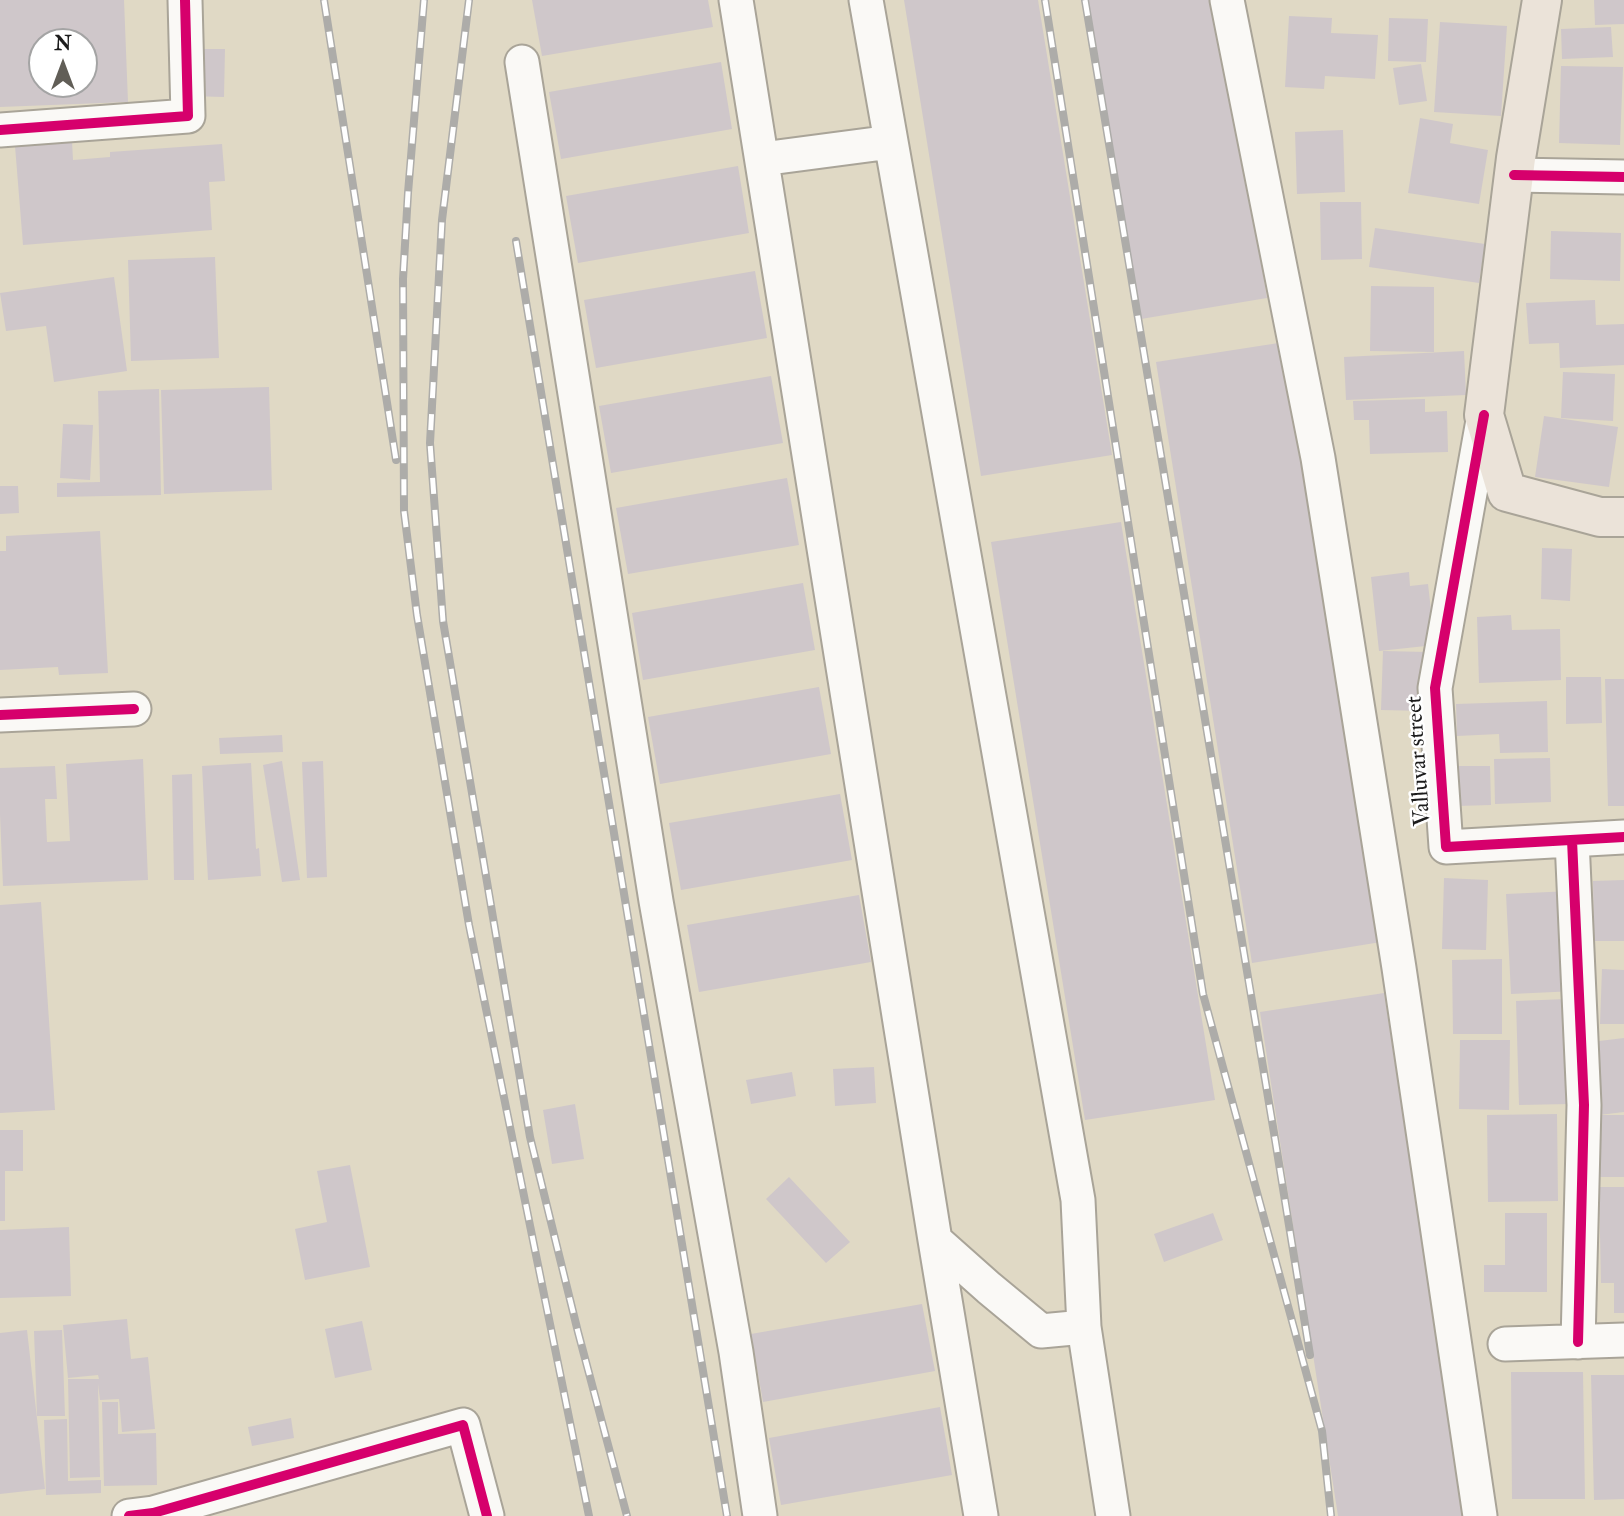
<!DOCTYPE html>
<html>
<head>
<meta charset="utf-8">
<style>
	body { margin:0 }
	#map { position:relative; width:1624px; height:1516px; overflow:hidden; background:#e0d9c5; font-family:"IM FELL Double Pica",serif }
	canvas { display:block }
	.north { position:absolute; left:28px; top:28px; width:70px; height:70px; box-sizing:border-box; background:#fff; border:2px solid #a4a4a4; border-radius:50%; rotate:0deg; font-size:19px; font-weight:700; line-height:28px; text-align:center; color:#1c1c1c }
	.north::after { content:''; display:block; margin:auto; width:24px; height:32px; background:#615e57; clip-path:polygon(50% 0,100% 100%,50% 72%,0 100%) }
</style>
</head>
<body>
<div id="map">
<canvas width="1624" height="1516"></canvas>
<div class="north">N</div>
</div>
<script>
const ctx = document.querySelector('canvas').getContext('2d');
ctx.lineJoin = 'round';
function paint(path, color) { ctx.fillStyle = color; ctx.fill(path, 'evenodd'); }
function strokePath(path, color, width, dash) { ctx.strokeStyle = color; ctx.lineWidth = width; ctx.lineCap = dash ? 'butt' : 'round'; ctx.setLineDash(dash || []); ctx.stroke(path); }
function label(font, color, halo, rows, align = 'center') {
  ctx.font = font + ' "IM FELL Double Pica",serif'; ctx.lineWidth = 5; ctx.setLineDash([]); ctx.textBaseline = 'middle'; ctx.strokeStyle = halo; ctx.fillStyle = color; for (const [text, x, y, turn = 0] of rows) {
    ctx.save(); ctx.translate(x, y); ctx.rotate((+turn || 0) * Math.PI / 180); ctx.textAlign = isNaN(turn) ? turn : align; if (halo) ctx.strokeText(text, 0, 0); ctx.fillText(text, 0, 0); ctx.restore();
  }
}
paint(new Path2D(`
	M0,0H124L128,102L0,107ZM42,42H84V84H42Z
	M532,0H708L713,27L542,56Z
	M904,0H1038L1112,455L981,476Z
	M1087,0H1217L1267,298L1141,319Z
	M1594,0H1624V24L1595,25Z
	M1289,16L1332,18L1331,33L1378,35L1375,79L1325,76L1324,89L1285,87Z
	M1389,18L1428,19L1426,62L1388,61Z
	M1440,22L1507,26L1501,116L1434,112Z
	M1611,27L1613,57L1562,59L1561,29Z
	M189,49H225L224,97L188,96Z
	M721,62L732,129L561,159L549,92Z
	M1421,64L1427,101L1399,105L1393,68Z
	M1561,66L1623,67L1620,145L1559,143Z
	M1420,118L1453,124L1450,143L1488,150L1479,204L1408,193Z
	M1343,130L1345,192L1297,194L1295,132Z
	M72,141L73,160L110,157V152L222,144L225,181L209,182L212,230L23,245L15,146Z
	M738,166L749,233L578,263L566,196Z
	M1320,202H1361L1362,259L1321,260Z
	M1375,228L1485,244L1479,283L1369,267Z
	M1551,231L1621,233L1620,281L1550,279Z
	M215,257L219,358L131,361L128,260Z
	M755,271L767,338L596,368L584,300Z
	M114,277L127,371L54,382L46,326L6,331L0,293Z
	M1371,286L1434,287V352L1370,351Z
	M1595,300L1596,325L1624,324V365L1560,368L1559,343L1529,344L1526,303Z
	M1285,342L1381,942L1252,963L1156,362Z
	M1464,351L1466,395L1346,400L1344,357Z
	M1563,372L1615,374L1613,421L1561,418Z
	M771,376L783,443L611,473L599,406Z
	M269,387L272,490L164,494L161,390Z
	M159,389L161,495L57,497V483L100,482L98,391Z
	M1425,399V412L1447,411L1448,452L1370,454L1369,420H1354L1353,401Z
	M1544,416L1618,427L1609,487L1535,477Z
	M63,424L93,425L90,480L60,478Z
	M787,478L799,545L628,574L616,508Z
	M0,486H18L19,513L0,514Z
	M1121,522L1215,1100L1085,1120L991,542Z
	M100,531L108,673L59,675L58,667L0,670V551H6V536Z
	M1542,548L1572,549L1570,601L1541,599Z
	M1409,572L1410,586L1428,584L1435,645L1379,651L1371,577Z
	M803,583L815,650L643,680L632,613Z
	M1511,615L1512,630L1560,629L1561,680L1479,683L1477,617Z
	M1383,651L1427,652L1425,711L1381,710Z
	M1566,677H1601L1602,723L1566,724Z
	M1605,679H1624V806H1608Z
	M819,687L831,754L660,784L648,717Z
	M1547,701L1548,752L1500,753L1499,734L1457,736L1456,704Z
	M282,735L283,752L220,754L219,738Z
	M1550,758L1551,802L1495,804L1494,759Z
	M143,759L148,880L3,886L0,815V768L55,766L57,799H45L47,842L70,841L66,764Z
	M282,761L300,880L282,882L263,765Z
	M323,761L327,877L307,878L302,762Z
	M251,763L256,849L259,848L261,876L208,880L202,766Z
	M1456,766H1490L1491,805L1457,806Z
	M192,774L194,880H174L172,775Z
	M840,794L852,860L681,890L669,823Z
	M1444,878L1488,880L1486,950L1442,949Z
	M1624,880V941H1594L1593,881Z
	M1571,891L1576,991L1511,994L1506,894Z
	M859,895L871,962L699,992L687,925Z
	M41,902L55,1110L0,1113V905Z
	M1502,959V1034H1453L1452,960Z
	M1602,969L1624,970V1024H1600Z
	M1384,993L1465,1516H1338L1260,1012Z
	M1567,999L1570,1104L1519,1105L1516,1001Z
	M1624,1038V1112L1599,1115L1591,1042Z
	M1460,1040H1510L1509,1110L1459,1109Z
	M874,1067L876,1103L835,1106L833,1069Z
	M792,1072L796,1096L751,1104L746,1080Z
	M575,1104L584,1159L552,1164L543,1110Z
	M1557,1114L1558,1201L1488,1202L1487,1115Z
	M1589,1115H1624V1177H1589Z
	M0,1130H23V1171H5V1221H0Z
	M350,1165L370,1267L305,1280L295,1229L327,1222L317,1171Z
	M789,1177L850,1242L826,1263L766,1199Z
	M1599,1187H1624V1313H1614V1283H1601Z
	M1213,1213L1223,1240L1164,1262L1154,1234Z
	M1505,1213H1547V1292H1484V1265H1505Z
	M69,1227L71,1296L0,1298V1230Z
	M922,1304L935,1371L763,1402L751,1334Z
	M127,1319L131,1359L148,1357L155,1429L122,1432L119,1399L100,1400L98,1384L100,1477L70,1478L68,1379H99L98,1375L68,1378L63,1325Z
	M362,1321L372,1370L335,1378L325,1329Z
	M27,1330L45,1489L0,1494V1333Z
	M62,1330L65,1416H37L34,1331Z
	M1511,1372H1583L1585,1499H1512Z
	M1591,1375H1624V1499L1594,1500Z
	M102,1402H118V1434L156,1433L157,1485L104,1486Z
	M940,1407L952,1475L781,1505L769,1438Z
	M291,1418L294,1438L252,1446L248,1427Z
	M67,1419L68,1481L101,1480V1493L46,1495L44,1420Z`), '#cfc7ca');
const minor = new Path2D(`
	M736,0L935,1240L981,1516
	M866,0L1078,1200L1084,1327L1113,1516
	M1227,0L1318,458L1399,968L1480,1516
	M522,62L656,901L736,1352L760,1516
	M0,130L188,116L185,0
	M762,159L891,142
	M1514,175L1624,177
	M1484,415L1435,688L1446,847L1624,837
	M0,715L134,709
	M1572,840L1584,1105L1578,1342
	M935,1240L989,1288L1041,1331L1084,1327
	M1505,1344L1624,1340
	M129,1516L153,1513L463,1425L487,1516`);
const major = new Path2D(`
	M1542,0L1516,158L1484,415L1507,492L1600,517H1624`);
strokePath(minor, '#a9a498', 37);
strokePath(major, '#a9a498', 42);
strokePath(minor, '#faf9f6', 33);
strokePath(major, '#ebe3d9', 38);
const rail = new Path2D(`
	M324,0L396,460
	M424,0L408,193L403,279L404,511L417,615L469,925L589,1516
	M469,0L442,220L430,443L443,621L530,1137L578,1332L627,1516
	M1045,0L1203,994L1322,1431L1331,1516
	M1085,0L1275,1139L1310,1355
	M516,241L727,1516`);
strokePath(rail, '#adaca9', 8);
strokePath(rail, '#fff', 5, [16]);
strokePath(new Path2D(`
	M0,130L188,116L185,0
	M1514,175L1624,177
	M1484,415L1435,688L1446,847L1624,837
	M0,715L134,709
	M1572,840L1584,1105L1578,1342
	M129,1516L153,1513L463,1425L487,1516`), '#d6006c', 10);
label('23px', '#1c1c1c', '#fff', [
	["Valluvar street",1420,761,-94]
]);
</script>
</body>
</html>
